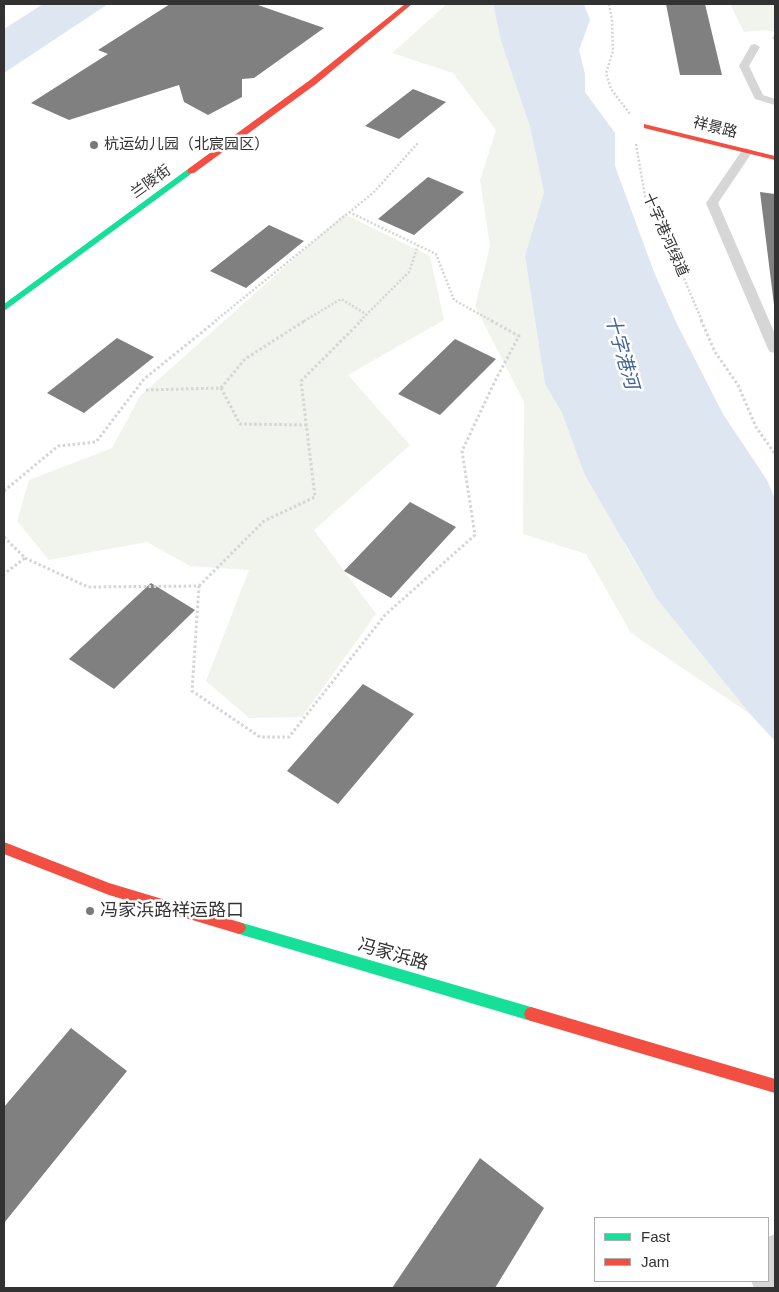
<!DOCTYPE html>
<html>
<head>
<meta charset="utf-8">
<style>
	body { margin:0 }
	#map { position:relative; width:779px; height:1292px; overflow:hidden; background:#fff; font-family:Helvetica,sans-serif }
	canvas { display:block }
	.frame { position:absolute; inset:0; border:5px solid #323232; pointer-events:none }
	.legend { position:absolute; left:594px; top:1217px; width:175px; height:65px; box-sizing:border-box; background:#fff; border:1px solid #adadad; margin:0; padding:6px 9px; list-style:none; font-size:15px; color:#323232 }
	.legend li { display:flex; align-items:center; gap:10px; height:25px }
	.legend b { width:25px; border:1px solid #adadad }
</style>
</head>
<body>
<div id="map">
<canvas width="779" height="1292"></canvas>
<div class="frame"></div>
<ul class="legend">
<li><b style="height:6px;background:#16e098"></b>Fast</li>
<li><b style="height:6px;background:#f24e42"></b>Jam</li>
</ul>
</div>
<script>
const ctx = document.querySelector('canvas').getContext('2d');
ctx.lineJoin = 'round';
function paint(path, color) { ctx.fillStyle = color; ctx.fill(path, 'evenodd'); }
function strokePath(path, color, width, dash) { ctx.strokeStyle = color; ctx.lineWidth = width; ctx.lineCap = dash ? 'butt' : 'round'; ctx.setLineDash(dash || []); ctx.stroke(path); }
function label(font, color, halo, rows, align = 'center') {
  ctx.font = font + ' Helvetica,"Noto Sans SC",sans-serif'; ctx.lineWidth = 5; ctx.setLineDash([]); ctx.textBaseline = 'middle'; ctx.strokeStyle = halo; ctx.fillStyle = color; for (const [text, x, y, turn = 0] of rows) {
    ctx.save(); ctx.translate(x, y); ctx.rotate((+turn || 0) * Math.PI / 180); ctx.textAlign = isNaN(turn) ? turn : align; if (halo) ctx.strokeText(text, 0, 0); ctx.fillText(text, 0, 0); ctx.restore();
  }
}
paint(new Path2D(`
	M447,4H493L501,41L530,127L544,192L525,256L545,384L562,413L627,549L657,599L750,714L631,633L586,554L523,534L524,402L475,306L490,246L480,180L496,130L453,73L392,53Z
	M730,4H775V32L765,30L744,32Z
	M344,214L430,256L444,320L348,375L410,445L314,530L376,614L302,717L249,718L206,681L249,570L190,566L147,542L49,560L17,521L29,480L112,448L140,396Z`), '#f0f4ed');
paint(new Path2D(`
	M43,4H108L4,73V29Z
	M493,4H584L590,20L579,50L585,74V92L615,133V166L654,272L677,324L723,414L767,480L775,499V741L750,714L657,599L585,475L562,413L545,384L525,256L544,192L530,127L501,41Z`), '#dee6f2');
paint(new Path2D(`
	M170,4H255L324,28L254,78L242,79V97L208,115L184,102L179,85L69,120L31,103L108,54L98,50Z
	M666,4H705L722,75H680Z
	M413,89L446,102L399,139L365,126Z
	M428,177L464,192L414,235L378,219Z
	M760,192L775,194V304L774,305Z
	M269,225L304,241L246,288L210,271Z
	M117,338L154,357L84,413L47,393Z
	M455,339L496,359L440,415L398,394Z
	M410,502L456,527L391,598L344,571Z
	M151,583L195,610L114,689L69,659Z
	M363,684L414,714L338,804L287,771Z
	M71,1028L127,1071L4,1223V1107Z
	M480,1158L544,1208L495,1288H392Z`), '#808080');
strokePath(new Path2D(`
	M609,4L612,20L613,51L606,73L611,89L630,114
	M773,37L775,39
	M636,144L645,196L677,262L702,321
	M349,212L436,254L454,300L492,321
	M215,321L373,193L418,143
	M304,321L341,299L366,314
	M360,321L409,272L418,245`), '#d5d5d5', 2.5, [2, 2]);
strokePath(new Path2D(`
	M701,320L715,352L738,385L756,427L775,454
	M221,388L245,359L306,320
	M146,390L221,388L240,424L308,425
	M4,491L58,446L96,442L144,379L217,320
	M4,537L25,558L4,574
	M25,558L88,587L199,586L192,691L260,737H289L385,615L475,535L462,451L495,381L519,336L490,320
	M199,586L264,521L315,497L301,381L362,320`), '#d5d5d5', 3, [2.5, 2.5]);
paint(new Path2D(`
	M755,44L760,47L749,66L763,95L775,99V105L755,99L739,66L751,45Z
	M747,148L753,151L718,203L775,334V353L770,352L768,349L706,203L743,149Z`), '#d6d6d6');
paint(new Path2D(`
	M775,1234V1288H754L751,1281H768V1237Z`), '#d6d6d6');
paint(new Path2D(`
	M188,169L195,171L4,311V304Z
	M239,922L531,1007L536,1009L538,1014L536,1019L531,1021L239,934L234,932L232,928L234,924Z`), '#16e098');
paint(new Path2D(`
	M405,4H412L316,84L194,173H188V169L310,80Z
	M644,124L775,156V160L644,128Z
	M4,842L109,883L239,922L244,924L246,928L244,932L239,934L109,895L4,854Z
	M531,1007L775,1079V1093L531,1021L526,1019L524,1014L526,1009Z`), '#f24e42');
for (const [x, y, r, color] of [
	[94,145,5,"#7a7a7a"],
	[90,911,5,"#7a7a7a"]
]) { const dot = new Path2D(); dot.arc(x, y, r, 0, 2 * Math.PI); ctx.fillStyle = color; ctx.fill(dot); strokePath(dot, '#fff', 2); }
label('15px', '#323232', '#fff', [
	["祥景路",715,128,14],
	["兰陵街",151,182,-36],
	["十字港河绿道",665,235,66]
]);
label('15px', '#323232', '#fff', [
	["杭运幼儿园（北宸园区）",104,145]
], 'left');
label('18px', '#323232', '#fff', [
	["冯家浜路祥运路口",100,911]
], 'left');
label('18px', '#323232', '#fff', [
	["冯家浜路",393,955,16]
]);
label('italic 19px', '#436492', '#fff', [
	["十字港河",621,352,74]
]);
</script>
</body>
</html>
